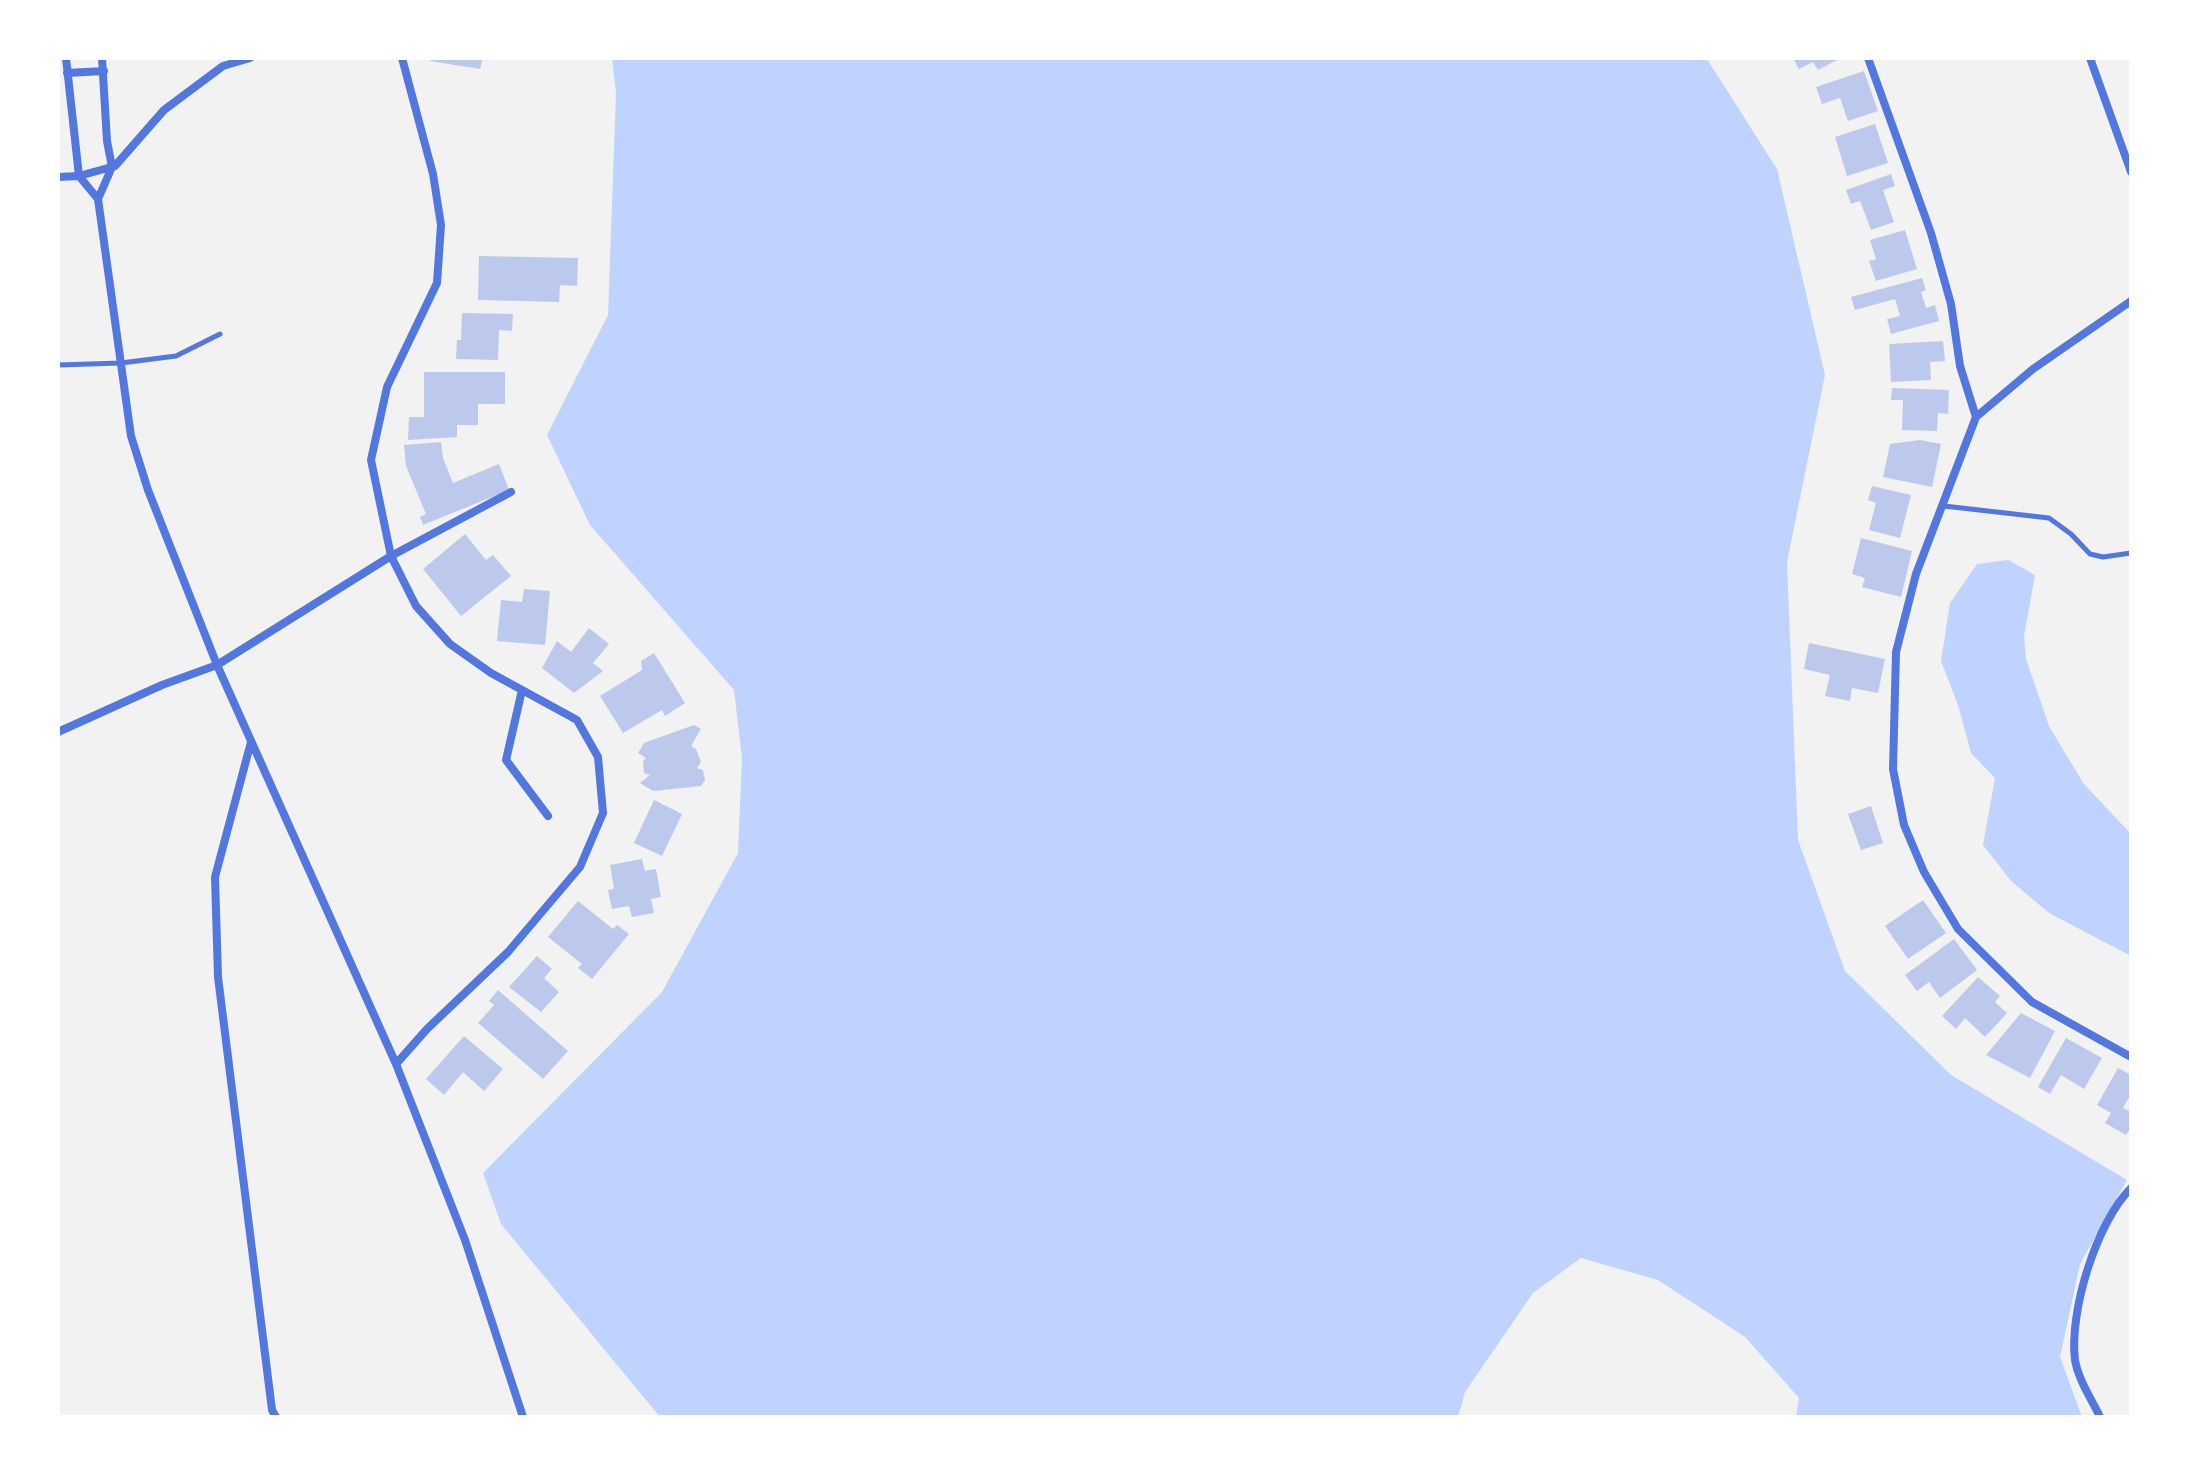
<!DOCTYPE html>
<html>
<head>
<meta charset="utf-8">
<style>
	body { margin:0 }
	#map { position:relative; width:2189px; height:1475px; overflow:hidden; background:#f2f2f2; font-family:"Fira Sans Condensed",sans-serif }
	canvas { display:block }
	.frame { position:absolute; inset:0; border:60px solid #fff; pointer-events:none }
</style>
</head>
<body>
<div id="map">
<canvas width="2189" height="1475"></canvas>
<div class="frame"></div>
</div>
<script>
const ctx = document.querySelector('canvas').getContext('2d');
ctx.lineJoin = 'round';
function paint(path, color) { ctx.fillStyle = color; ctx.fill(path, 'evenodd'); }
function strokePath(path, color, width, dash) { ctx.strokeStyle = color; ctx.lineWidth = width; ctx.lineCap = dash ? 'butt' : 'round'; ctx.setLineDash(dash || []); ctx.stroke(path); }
paint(new Path2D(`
	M612,58L1707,59L1777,169L1825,375L1787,562L1798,840L1845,971L1951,1075L2127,1180L2080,1264L2060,1357L2082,1417H1796L1799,1398L1745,1337L1658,1280L1581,1258L1533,1293L1465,1392L1458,1417H660L501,1224L483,1173L662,992L738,853L742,758L734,690L590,525L547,435L608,315L616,93Z
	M2008,560L2035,575L2024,636L2026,659L2049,726L2084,784L2131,834V956L2049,913L2011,881L1983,845L1995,778L1971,753L1958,705L1941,661L1950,603L1977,564Z`), '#bfd3fe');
paint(new Path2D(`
	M431,58H483L480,69L430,61Z
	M1793,58H1841L1818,70L1813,62L1799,69Z
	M1864,71L1878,111L1848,121L1840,98L1822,104L1816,87Z
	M1875,124L1888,163L1847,176L1835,137Z
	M1891,174L1895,186L1883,190L1894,222L1871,230L1860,201L1851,204L1846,190Z
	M1905,230L1917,269L1876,281L1869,261L1876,259L1870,240Z
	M479,256L578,258L577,286L560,285L559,302L478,300Z
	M1922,278L1926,290L1921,292L1926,308L1935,305L1939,321L1891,334L1887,319L1900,316L1895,299L1855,310L1851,297Z
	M462,313L513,314L512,331L499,330L498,360L456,359L457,340H461Z
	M1943,341L1945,361L1930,362L1931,380L1891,382L1889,344Z
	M424,372H505V404H478V425H457V437L408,440L409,417H424Z
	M1892,388L1949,390L1948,414L1938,413L1937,431L1902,430L1903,400H1891Z
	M1920,440L1941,444L1932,487L1883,477L1890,444Z
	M441,442L443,458L453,483L499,464L509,490L423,525L420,517L426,514L406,466L404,445Z
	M1872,486L1911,495L1900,538L1869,530L1876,503L1868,500Z
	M465,534L486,560L493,555L511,576L461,616L423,569Z
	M1861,538L1912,551L1901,597L1862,587L1865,578L1852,574Z
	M524,589L550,591L545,645L497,641L501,600L522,602Z
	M589,628L609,644L593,663L603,671L574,693L542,668L557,641L571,652Z
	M1809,643L1885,659L1878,693L1852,688L1850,701L1825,696L1830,675L1804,669Z
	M654,653L685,703L665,716L662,710L623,733L600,696L642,670L641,661Z
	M694,725L701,729L691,746L696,749L701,762L697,768L703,770L705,780L701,786L653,791L640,783L650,775L644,773L643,761L646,758L638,753L644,743Z
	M654,800L682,814L662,856L634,843Z
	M1871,806L1883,843L1861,850L1848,814Z
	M642,859L645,871L656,869L661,897L651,899L654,913L632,917L629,906L612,909L608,890L614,889L610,865Z
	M1923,900L1946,933L1908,959L1885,926Z
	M578,901L613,929L617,925L629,934L592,979L578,968L582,964L548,937Z
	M1954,939L1977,970L1940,998L1929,982L1917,991L1905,975Z
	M537,956L552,969L544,978L559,992L541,1012L509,987Z
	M1978,977L2000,996L1995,1002L2007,1013L1985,1037L1965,1018L1956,1029L1942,1016Z
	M498,990L568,1051L543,1079L478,1023L494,1005L489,1001Z
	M2021,1013L2055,1031L2030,1078L1986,1055Z
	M464,1036L503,1069L484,1091L463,1072L444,1095L426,1079Z
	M2066,1038L2102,1058L2084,1089L2061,1075L2050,1094L2038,1087Z
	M2118,1068L2131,1075V1094L2123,1108L2131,1112V1127L2126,1135L2105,1123L2111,1113L2097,1105Z`), '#bdc9ec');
strokePath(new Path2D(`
	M58,365L121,363L176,356L220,334
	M1944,506L2049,518L2071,534L2090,554L2103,557L2131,553`), '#5277de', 5);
strokePath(new Path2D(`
	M66,58L79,176L98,199L131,436L148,490L217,665L396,1064L465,1240L523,1417
	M1868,58L1931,233L1951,304L1960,366L1976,417L1916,574L1896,652L1893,769L1904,825L1924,872L1958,929L2032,1002L2131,1057
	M2090,58L2131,172
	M67,73L104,71
	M58,177L79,176L115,166L164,110L223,66L250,58
	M98,199L112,167L107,141L102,58
	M1976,417L2033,369L2131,301
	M522,690L506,760L548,816
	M58,732L162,685L217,665L391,556L511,492
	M251,742L215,877L218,977L272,1410L276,1417
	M396,1064L427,1029L508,952L580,867L603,813L598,757L577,720L491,673L450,644L416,606L391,556L371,460L387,387L437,283L441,225L433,174L402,58
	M2100,1417C2092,1400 2078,1379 2075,1360C2069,1312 2096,1223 2131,1188`), '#5277de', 8);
</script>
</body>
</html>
